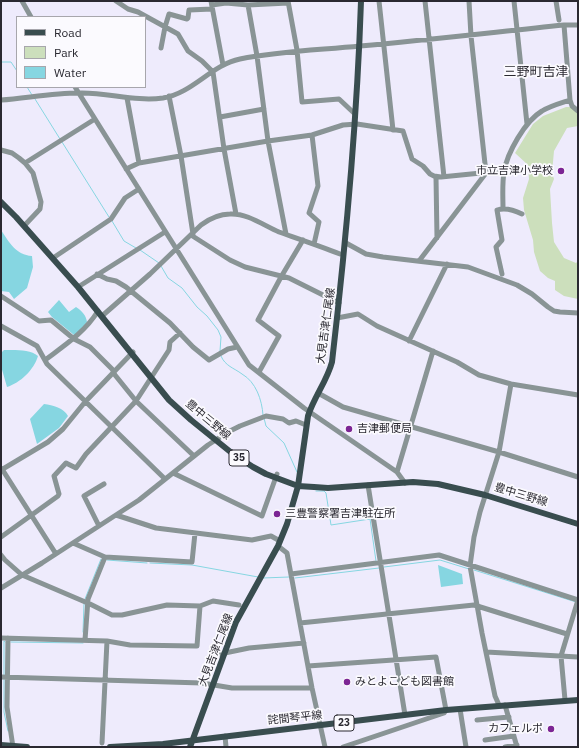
<!DOCTYPE html>
<html>
<head>
<meta charset="utf-8">
<style>
	body { margin:0 }
	#map { position:relative; width:579px; height:748px; overflow:hidden; background:#eeebfc; font-family:"IBM Plex Sans",sans-serif }
	canvas { display:block }
	.frame { position:absolute; inset:0; border:2px solid #2a2931; pointer-events:none }
	.legend { position:absolute; left:16px; top:16px; width:130px; height:72px; box-sizing:border-box; background:#fbfafe; border:1px solid #a7a6ac; margin:0; padding:5px 7px; list-style:none; font-size:12px; color:#2a2931 }
	.legend li { display:flex; align-items:center; gap:8px; height:20px }
	.legend b { width:20px; border:1px solid #a7a6ac }
</style>
</head>
<body>
<div id="map">
<canvas width="579" height="748"></canvas>
<div class="frame"></div>
<ul class="legend">
<li><b style="height:5px;background:#394d4f"></b>Road</li>
<li><b style="height:11px;background:#ccdfbc"></b>Park</li>
<li><b style="height:11px;background:#86d6e1"></b>Water</li>
</ul>
</div>
<script>
const ctx = document.querySelector('canvas').getContext('2d');
ctx.lineJoin = 'round';
function paint(path, color) { ctx.fillStyle = color; ctx.fill(path, 'evenodd'); }
function strokePath(path, color, width, dash) { ctx.strokeStyle = color; ctx.lineWidth = width; ctx.lineCap = dash ? 'butt' : 'round'; ctx.setLineDash(dash || []); ctx.stroke(path); }
function label(font, color, halo, rows, align = 'center') {
  ctx.font = font + ' "IBM Plex Sans","Noto Sans JP",sans-serif'; ctx.lineWidth = 3.5; ctx.setLineDash([]); ctx.textBaseline = 'middle'; ctx.strokeStyle = halo; ctx.fillStyle = color; for (const [text, x, y, turn = 0] of rows) {
    ctx.save(); ctx.translate(x, y); ctx.rotate((+turn || 0) * Math.PI / 180); ctx.textAlign = isNaN(turn) ? turn : align; if (halo) ctx.strokeText(text, 0, 0); ctx.fillText(text, 0, 0); ctx.restore();
  }
}
paint(new Path2D(`
	M566,107H578V126L567,128L554,151L552,173L554,179L550,189L552,223L554,242L564,258L576,263L578,261V299L564,296L555,290V281L548,278L540,271L534,252L533,240L524,210L523,198L529,179L528,165L515,153L533,124L543,116Z`), '#ccdfbc');
paint(new Path2D(`
	M1,230C9,242 16,255 32,256L33,267L27,288L14,299L9,292L1,291Z
	M59,300L69,312L76,307C82,311 86,315 87,322L79,332L74,335L52,317L48,312Z
	M4,350C15,350 30,349 38,356C34,370 20,383 7,387L1,366V353Z
	M44,404C53,405 64,408 68,416L59,428L37,444L30,419Z
	M438,565L462,574L463,584L441,587Z`), '#86d6e1');
strokePath(new Path2D(`
	M1,62H11L17,71
	M27,87L32,95
	M35,99L60,139
	M62,142L109,217
	M112,221L124,241L136,248
	M140,250L159,263
	M161,266L168,278L182,288L197,307L207,316L218,330L221,337L220,351
	M221,356C225,366 234,368 242,374C256,382 262,400 263,415
	M264,418L266,426L284,443L297,472
	M316,491H324L326,493L331,525L370,519L376,561
	M107,560L147,563
	M150,563L192,565L258,577
	M384,567L440,560L469,569
	M474,570L576,602
	M263,578L289,577
	M295,578L379,568
	M85,599L101,559
	M83,632L84,604
	M11,642L83,643
	M4,676V641L5,642
	M4,679V712L8,731`), '#86d6e1', 1);
strokePath(new Path2D(`
	M22,1L31,17
	M116,1L128,9L138,12L178,34L188,51L202,61L213,72L224,149L236,214
	M211,1L223,65
	M288,1L297,50L302,102L339,99L355,114
	M379,1L393,130
	M425,1L444,177
	M514,1L527,124
	M556,1L559,20
	M212,5L226,3L248,5L288,3
	M248,5L257,56L268,141L286,234
	M564,25L570,100L572,106L578,111
	M161,48L165,27L169,14L187,19L188,18L189,10L212,9
	M75,87L249,365L304,408L397,472L405,483
	M169,96L181,156L193,234
	M127,98L139,163
	M1,100C27,98 53,93 79,93C107,92 135,102 163,98C193,93 211,65 240,59C280,51 320,50 360,46C428,40 496,32 564,25H578
	M220,117L264,109
	M312,135L318,186L309,213L319,222L314,244
	M1,150L12,153L19,158L25,163L33,173L41,202L40,209L24,226
	M25,163L95,119
	M126,169L139,163L268,141L312,135L343,125L357,124L403,131L412,159L423,166L430,174L434,176L441,177L481,173H504
	M436,177L437,238
	M503,209C503,197 502,184 504,172C507,153 525,121 542,111C550,106 561,103 570,100
	M191,235L230,260L245,267L289,278L339,303
	M346,243L366,254L383,257L468,267L517,285L532,294L548,307L554,311L560,312L578,313
	M53,258L111,219L125,198L139,189
	M419,261L486,173L471,36L469,1
	M97,274L107,279L116,281L126,287L170,323L193,347L209,360L228,349L237,347
	M502,274L496,247L502,240L497,210C506,207 514,210 522,214
	M78,287L165,232
	M1,296L39,321L51,320L74,339L90,347L112,369L115,375L136,401L194,456
	M102,316L150,274L201,225C209,219 220,214 230,214C247,213 263,225 279,232C299,239 320,246 340,254
	M337,318L358,314L377,326L457,362L479,375L511,384L578,395
	M1,326L37,346L47,364L165,479
	M409,341L447,264
	M45,360C65,345 85,332 98,311
	M259,372L279,336L258,320L281,277L303,240
	M318,393L343,407L499,452L578,477
	M2,469L56,554
	M1,470L48,442L63,429L85,402L133,352
	M397,472L433,351
	M173,473L262,516L277,474
	M368,485L405,715
	M116,515L156,528L252,540L271,536L280,541
	M99,526L84,496L104,484
	M1,537L58,496L59,494L54,476L66,463L76,468L86,454L136,401L169,350L170,342L180,333
	M73,543L105,557L192,562L195,533
	M278,546L287,553L312,688L325,747
	M1,555L5,560L22,575L90,604L112,615H122L167,605L200,606L213,601L239,605
	M291,574L439,555L578,600
	M1,588L42,563L139,500L208,445L228,432L240,426L266,416L283,419L289,423L296,421L306,425
	M300,623L474,605L567,634
	M1,638L107,641L130,645L196,646H197L200,606
	M8,638L7,707L13,747
	M85,640L88,599L105,557
	M486,652L578,657
	M220,654L249,648L304,643
	M308,666L436,657L446,710L444,713L343,747
	M1,677L202,683L232,688H312
	M565,700L561,656L578,600
	M499,705L495,696L482,633L470,566L474,537L480,512L499,452L511,384
	M505,705L517,747
	M460,709L466,747
	M477,720L509,717
	M225,736L226,747
	M485,740L514,736
	M102,743L107,641
	M505,747L517,745`), '#899495', 5);
strokePath(new Path2D(`
	M1,202L16,217L78,287L169,400L191,420L233,454L253,467L266,474L298,486L314,487L328,488L413,482L438,484L485,495L578,524
	M1,745L27,747
	M110,747L163,744L446,710L578,700
	M190,747L236,622L278,546L287,524L298,486L308,416C314,397 327,381 332,362C346,242 357,122 361,1`), '#394d4f', 6);
for (const [x, y, r, color] of [
	[561,171,4,"#7c2594"],
	[349,429,4,"#7c2594"],
	[277,514,4,"#7c2594"],
	[347,682,4,"#7c2594"],
	[551,729,4,"#7c2594"]
]) { const dot = new Path2D(); dot.arc(x, y, r, 0, 2 * Math.PI); ctx.fillStyle = color; ctx.fill(dot); strokePath(dot, '#fbfafe', 1.5); }
for (const [x, y, w] of [
	[239,458,20],
	[344,723,20]
]) { const box = new Path2D(); box.roundRect(x - w / 2, y - 8, w, 16, 3); ctx.fillStyle = '#fbfafe'; ctx.fill(box); strokePath(box, '#2a2931', 1); }
label('bold 10px', '#2a2931', null, [
	["35",239,458],
	["23",344,723]
]);
label('11px', '#2a2931', '#fbfafe', [
	["市立吉津小学校",553,171,"right"],
	["吉津郵便局",357,429],
	["三豊警察署吉津駐在所",285,514],
	["みとよこども図書館",355,682],
	["カフェルポ",543,729,"right"]
], 'left');
label('11px', '#2a2931', '#fbfafe', [
	["大見吉津仁尾線",326,326,-82],
	["豊中三野線",208,420,40],
	["豊中三野線",521,495,17],
	["大見吉津仁尾線",216,650,-69],
	["詫間琴平線",295,718,-6]
]);
label('13px', '#2a2931', '#fbfafe', [
	["三野町吉津",536,72]
]);
</script>
</body>
</html>
